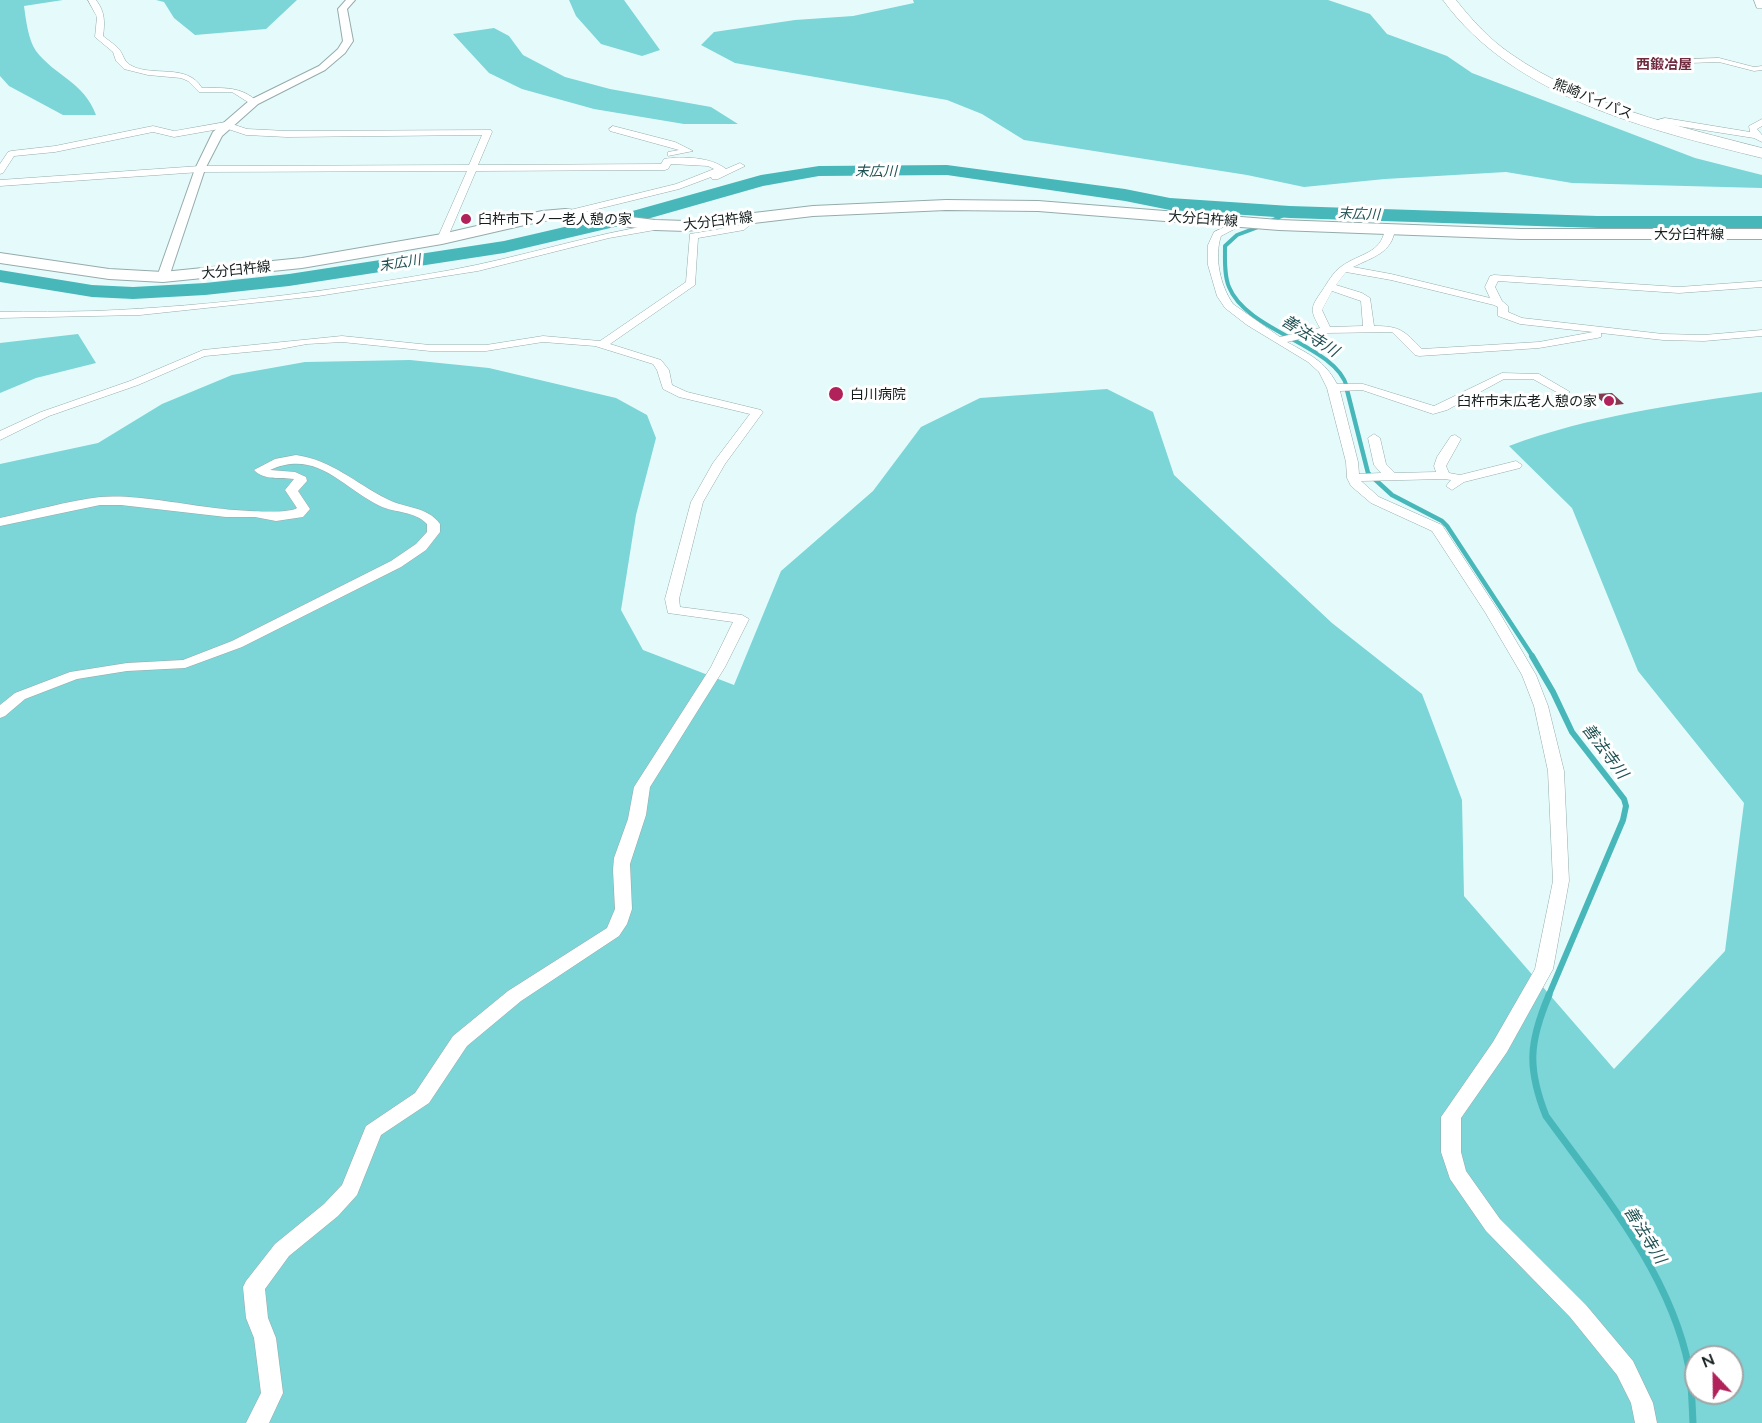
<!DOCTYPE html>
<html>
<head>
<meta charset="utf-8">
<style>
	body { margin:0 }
	#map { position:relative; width:1762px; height:1423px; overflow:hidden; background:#e5fbfb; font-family:Lato,sans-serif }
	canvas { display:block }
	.north { position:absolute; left:1684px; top:1345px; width:60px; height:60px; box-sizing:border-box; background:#fff; border:2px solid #a1a5a5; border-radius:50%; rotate:338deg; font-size:16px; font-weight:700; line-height:24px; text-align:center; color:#151d1d }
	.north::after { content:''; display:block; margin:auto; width:21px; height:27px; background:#b02259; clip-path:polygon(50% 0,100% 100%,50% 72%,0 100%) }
</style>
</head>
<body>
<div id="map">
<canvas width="1762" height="1423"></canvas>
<div class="north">N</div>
</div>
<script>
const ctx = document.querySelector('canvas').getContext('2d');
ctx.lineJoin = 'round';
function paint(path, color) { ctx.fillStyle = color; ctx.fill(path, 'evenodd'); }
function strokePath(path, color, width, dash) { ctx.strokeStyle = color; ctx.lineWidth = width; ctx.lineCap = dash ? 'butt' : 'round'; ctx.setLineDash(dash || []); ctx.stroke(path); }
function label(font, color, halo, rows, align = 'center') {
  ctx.font = font + ' Lato,"Noto Sans JP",sans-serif'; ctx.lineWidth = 6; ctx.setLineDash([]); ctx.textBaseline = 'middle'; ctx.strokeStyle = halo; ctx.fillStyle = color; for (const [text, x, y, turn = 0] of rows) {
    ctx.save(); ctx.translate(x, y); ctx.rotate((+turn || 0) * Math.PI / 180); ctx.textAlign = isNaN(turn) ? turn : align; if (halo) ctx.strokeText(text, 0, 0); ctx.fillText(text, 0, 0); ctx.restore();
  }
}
paint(new Path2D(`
	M0,0H63L24,6C26,20 28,39 36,51C55,76 84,82 96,115H63L9,86L0,76Z
	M156,0H297L266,29L195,35L174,18L164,2Z
	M569,0H624L660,50L642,56L601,44L576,16Z
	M913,0H1328L1370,14L1387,34L1447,56L1472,73L1695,158L1762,175V188L1572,183L1506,172L1385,179L1304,187L1247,175L1024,140L982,114L947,100L735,63L701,45L714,32L795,20L853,16L914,3Z
	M494,28L509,36L523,55L565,77L610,89L711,107L738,124H684L594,109L522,89L489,73L453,34Z
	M78,334L96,363L36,378L0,393V343Z
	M410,360L489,368L616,398L647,415L656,438L636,515L621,610L643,650L734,685L781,571L873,491L921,427L980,398L1107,389L1153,412L1174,475L1332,623L1422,694L1462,800L1464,896L1614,1069L1725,951L1744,803L1638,671L1572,508L1509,446C1589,416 1678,404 1762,392V1423H0V464L98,443L162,404L232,375L305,362ZM1696,1357H1732V1393H1696Z`), '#7cd5d7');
strokePath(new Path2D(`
	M1269,222L1290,212
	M1261,226L1237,235L1225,246C1225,259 1224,275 1229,287C1247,332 1336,345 1347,387`), '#47b7ba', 4);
strokePath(new Path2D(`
	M1346,386L1368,473L1392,495L1442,521L1447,526L1533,657`), '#47b7ba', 4.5);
strokePath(new Path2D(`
	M1532,656L1553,692L1572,732L1624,799L1626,806L1623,820L1548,997`), '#47b7ba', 6);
strokePath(new Path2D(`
	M1549,995C1529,1042 1527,1068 1546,1116C1602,1193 1670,1272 1689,1368C1692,1386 1692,1405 1693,1423`), '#47b7ba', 7);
paint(new Path2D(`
	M947,165L1125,189L1170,198L1290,206L1598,216H1762V228H1598L1290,218L1170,210L1125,201L947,175L819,176L763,186L640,221L504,253L289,286L205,295L133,299L92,297L0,282V270L92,285L133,287L205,283L289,274L504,241L629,212L761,175L819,166Z`), '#47b7ba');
paint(new Path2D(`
	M1612,393L1624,404L1607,406L1594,394Z`), '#823b50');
const minor = new Path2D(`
	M88,0H96C105,11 105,23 103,36C108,40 114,44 118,48C124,54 123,62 132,66C154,77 187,63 202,88C224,88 241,86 258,102L251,104L232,92H199L188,81L181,78L148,75L124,69L116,61L113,52L95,37L97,17Z
	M1754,0H1762V8H1757Z
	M1719,58L1754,67L1762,66V70L1754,71L1719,62L1689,63L1685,61L1689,59Z
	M1665,118L1750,132L1749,126L1762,119V126L1757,129L1762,135V142L1754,138L1665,124L1654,125L1650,122Z
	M226,122L247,129L287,131L491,130L492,132L478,165L661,164L664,159C683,156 711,157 726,169L740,163L745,166L718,179H712L711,177L679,189L565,217L562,216V212L676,184L714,169L708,166L671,164L668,169L665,170L476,171L447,239L442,242L437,239L467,171L200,172L0,186V180L200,166L469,165L482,135L287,137L246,135L225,128L174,137L153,132L55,152L14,156L3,173L0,174V164L8,152L11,151L55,146L153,126L174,131Z
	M613,126L675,142L693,151L668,156V152L679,150L610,131L609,129Z
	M743,216L752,223L744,230L698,238L695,285L610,344L661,360L669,370L672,385L687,392L761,410L763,412L725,464L703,502L679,599L680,607L742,615L749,619L725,667L650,787L646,815L630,864L632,909L627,924L619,936L521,1001L467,1046L429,1103L381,1135L357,1195L338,1216L289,1256L265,1289L268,1318L276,1338L283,1393L269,1423H246L261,1393L254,1338L246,1318L243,1287L246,1281L275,1244L324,1204L342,1185L366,1126L415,1093L453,1036L508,991L607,928L615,909L613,870L614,858L628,819L634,787L711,667L733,622L668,613L665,599L691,502L713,463L750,414L679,397L663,389L657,370L653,364L595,346L543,342L486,351H430L342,342L307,344L280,349L205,356L138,385L49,416L0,440V431L41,412L130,381L203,350L342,336L430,345H486L543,336L600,341L686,282L690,234L738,226L741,223L738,219Z
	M1240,220L1248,222L1221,236C1214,257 1220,285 1233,304L1280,337L1320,328C1310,310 1310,308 1322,291C1328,282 1333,272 1342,266C1360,253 1381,254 1385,229L1390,226L1395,229C1392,253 1373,257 1353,267L1391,274L1490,298L1485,287L1490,276L1494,275L1679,287L1762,281V287L1679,293L1498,281L1495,287L1502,301L1508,306V312L1522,318L1663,334L1704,335L1762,330V336L1704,341L1663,340L1601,333V337L1597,338L1539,348L1419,356L1415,355L1392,332L1326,333L1287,342C1310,355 1324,360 1337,384H1363L1434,406L1502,373L1539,374L1570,392L1564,395L1560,394L1533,379H1504L1447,410L1433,414L1362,390L1340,391L1358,462L1359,474L1381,473L1374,465L1368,438L1374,434L1380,438L1386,464L1395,473L1436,472L1434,466L1437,457L1451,436L1455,435L1461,439L1446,466L1449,473L1460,475L1516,461L1522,465L1520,468L1464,482L1452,490L1446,486L1451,480L1444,479L1361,481L1379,497L1442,525L1499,612L1536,675L1548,706L1564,771L1569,881L1553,969L1507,1052L1461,1118V1152L1466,1171L1500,1219L1586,1305L1633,1361L1653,1403L1657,1423H1635L1631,1403L1617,1375L1570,1317L1486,1231L1450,1179L1441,1152V1117L1493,1042L1535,969L1553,881L1548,771L1534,706L1522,675L1485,612L1432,531L1371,503L1351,486L1347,478L1346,462L1327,388L1319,372L1308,362L1247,325L1225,308L1217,296L1208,265V245L1214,232ZM1346,272L1391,280L1494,305L1498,307V316L1520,324L1593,332L1539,342L1422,349C1404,331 1401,326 1374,326L1370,298L1362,293L1336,285ZM1332,291L1361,301L1363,326L1330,327L1322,310Z
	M663,223L666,224V228L609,238L478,271L318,296L140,315L0,318V312C32,311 63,312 95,311C214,306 334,291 451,270C522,257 591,234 663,223Z
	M296,455C332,460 355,483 387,499C406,509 427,506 440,524V532L426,550L401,567L242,647L185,668L127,671L77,679L25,699L5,716L0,718V705L15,693L70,672L127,663L183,660L232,641L391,561L416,544L427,532V524C415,511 395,513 380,506C341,487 317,449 270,470L295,472L306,477L307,481L298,491L310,509L303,517L276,521L255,517H226L121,505H100L0,526V518C33,511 67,501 100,497C133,494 181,504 215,508C230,510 287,515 297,508L285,490L294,479C280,477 265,481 254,470L275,459Z`);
const tertiary = new Path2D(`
	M346,0H355L347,9L353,41L345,53L325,70L258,104L222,136L205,169L169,277L163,281L159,280L157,277L195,169L213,132L250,100L319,66L338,49L343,41L338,9Z`);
const primary = new Path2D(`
	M946,200L1038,201L1279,220L1521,229H1762V239H1521L1279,230L1038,211L946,210L813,216L686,231L655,230L565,219L542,221L442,244L302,268L163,282L109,279L0,263V253L109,269L163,272L302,258L442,234L542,211L565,209L655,220L686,221L813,206Z`);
const trunk = new Path2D(`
	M1443,0H1456C1472,20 1489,39 1511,54C1584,105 1677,126 1762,148V158C1650,130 1514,98 1443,0Z`);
strokePath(minor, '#96abab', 1);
strokePath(tertiary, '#96abab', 2);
strokePath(primary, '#96abab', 2);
strokePath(trunk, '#96abab', 1);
paint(minor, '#fff');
paint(tertiary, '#fff');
paint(primary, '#fff');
paint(trunk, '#fff');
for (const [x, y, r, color] of [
	[466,219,6,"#b02259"],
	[836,394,8,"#b02259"],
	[1609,401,6,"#b02259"]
]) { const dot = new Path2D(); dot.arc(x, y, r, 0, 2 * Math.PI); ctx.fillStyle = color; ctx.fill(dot); strokePath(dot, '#fff', 2); }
label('bold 14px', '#6f2a3f', '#fff', [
	["西鍛冶屋",1664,64]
]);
label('14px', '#151d1d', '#fff', [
	["熊崎バイパス",1593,99,22],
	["大分臼杵線",1203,219,4],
	["大分臼杵線",718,221,-7],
	["大分臼杵線",1689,234],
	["大分臼杵線",236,270,-6]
]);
label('italic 14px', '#215253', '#fff', [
	["末広川",876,171],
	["末広川",1359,214,2],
	["末広川",400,263,-9]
]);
label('14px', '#151d1d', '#fff', [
	["臼杵市下ノ一老人憩の家",478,219],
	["白川病院",850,394],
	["臼杵市末広老人憩の家",1597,401,"right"]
], 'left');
label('italic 16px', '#215253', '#fff', [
	["善法寺川",1310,336,32],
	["善法寺川",1605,751,53],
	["善法寺川",1645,1235,58]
]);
</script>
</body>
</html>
